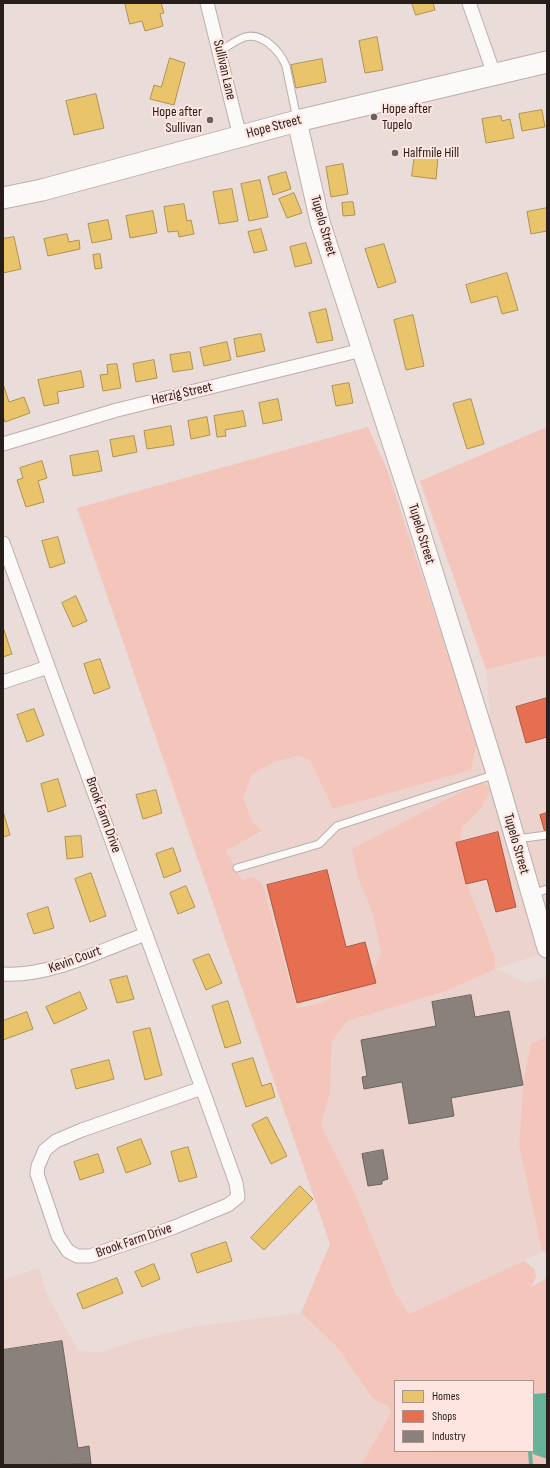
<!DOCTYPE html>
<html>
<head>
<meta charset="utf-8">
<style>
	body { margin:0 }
	#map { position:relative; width:550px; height:1468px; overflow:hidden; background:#eadcd9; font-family:"Sofia Sans Condensed",sans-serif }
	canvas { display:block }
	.frame { position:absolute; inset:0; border:4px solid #271e1c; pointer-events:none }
	.legend { position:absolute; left:394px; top:1380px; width:140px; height:72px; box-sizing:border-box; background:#fee5df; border:1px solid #a89591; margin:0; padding:5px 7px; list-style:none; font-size:12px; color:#271e1c }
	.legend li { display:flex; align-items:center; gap:8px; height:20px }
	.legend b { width:20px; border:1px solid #a89591 }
</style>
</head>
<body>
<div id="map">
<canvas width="550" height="1468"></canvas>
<div class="frame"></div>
<ul class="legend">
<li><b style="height:11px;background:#e9c46a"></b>Homes</li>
<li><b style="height:11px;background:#e76f51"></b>Shops</li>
<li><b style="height:11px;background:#8a817c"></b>Industry</li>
</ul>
</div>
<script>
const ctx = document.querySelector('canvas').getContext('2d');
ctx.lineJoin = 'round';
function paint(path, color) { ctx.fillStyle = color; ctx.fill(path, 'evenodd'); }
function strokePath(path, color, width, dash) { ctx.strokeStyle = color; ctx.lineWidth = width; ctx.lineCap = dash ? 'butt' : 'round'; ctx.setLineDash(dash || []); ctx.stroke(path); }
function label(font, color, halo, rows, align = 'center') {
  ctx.font = font + ' "Sofia Sans Condensed",sans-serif'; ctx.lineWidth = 4; ctx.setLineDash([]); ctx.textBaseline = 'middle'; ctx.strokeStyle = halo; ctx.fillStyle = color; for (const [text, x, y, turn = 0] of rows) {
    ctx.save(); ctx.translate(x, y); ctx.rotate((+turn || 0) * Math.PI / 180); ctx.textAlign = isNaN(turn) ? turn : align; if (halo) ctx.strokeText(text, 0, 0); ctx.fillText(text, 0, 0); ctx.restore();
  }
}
paint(new Path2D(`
	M547,656V952L496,969L526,983L547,977V1036L531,1044L523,1083L519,1146L542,1251L524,1261L409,1314L395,1293L353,1189L321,1125L330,1092L332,1041L347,1020L446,991L495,969L465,879L459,854L462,827L481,809L358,878L373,915L381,953L371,975L321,1003L297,1008L263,885L242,880L226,851L262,832L253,823L243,798L252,774L274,762L298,756L310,760L477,742L490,714L486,670L537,657Z
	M39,1268L46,1293L78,1350L98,1353L138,1340L193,1327L301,1313L336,1346L373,1399L389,1406L391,1413L361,1465H3V1280Z`), '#ecd3cd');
paint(new Path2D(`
	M368,427L387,469L477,742L471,770L333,809L310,760L298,756L274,762L252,774L243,798L253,823L262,831L226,851L242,880L253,877L263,885L297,1008L321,1003L370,976L381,953L373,915L358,878L352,849L480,782L491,788L481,809L462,827L459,854L465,879L495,957V969L446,991L347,1021L332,1041L330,1092L321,1125L353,1189L395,1293L409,1314L524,1261L535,1269L536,1277L531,1287L547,1278V1465H361L391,1413L388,1406L373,1399L336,1346L301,1313L330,1244L77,508ZM395,1381H533V1451H395Z
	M547,427V656L536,657L486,670L420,481Z
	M547,1036V1252L542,1251L519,1146L523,1083L531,1044Z`), '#f4c6bb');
paint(new Path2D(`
	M547,1393V1459L533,1454L532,1451L533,1394Z`), '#66b39a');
const homes = new Path2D(`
	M125,3H161L164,13L160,14L163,26L145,31L142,21L130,24Z
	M412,3H433L435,10L416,15Z
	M377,37L383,70L365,73L359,41Z
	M170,58L185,63L174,105L150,99L154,85L161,87Z
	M322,59L326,82L296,88L291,65Z
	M96,94L104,128L74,135L66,101Z
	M542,110L545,127L522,131L519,114Z
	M501,116L502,121L510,119L514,138L486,143L482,119Z
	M415,154L438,157L436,179L412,176Z
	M343,164L348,194L331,197L326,167Z
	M286,172L291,189L273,195L268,177Z
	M260,180L268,217L249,221L241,184Z
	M232,189L238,221L219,224L213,192Z
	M294,193L302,213L287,218L279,199Z
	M353,202L355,215L343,216L342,203Z
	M184,204L187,221L191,220L194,234L179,237L178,231L168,232L164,207Z
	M547,208V231L531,234L527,212Z
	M153,211L157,233L130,238L126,216Z
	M108,220L112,239L92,243L88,224Z
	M261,229L267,250L254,253L248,232Z
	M67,234L69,242L79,240L80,249L48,256L44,239Z
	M14,237L21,269L3,273V239Z
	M306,243L312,263L295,267L290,247Z
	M384,244L396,282L378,288L365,249Z
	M100,254L102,268L95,269L93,255Z
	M507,273L518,310L502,314L497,296L471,303L466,285Z
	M326,309L333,340L317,343L309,313Z
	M413,315L424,366L406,370L394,320Z
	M261,334L265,351L237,357L234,339Z
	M227,342L231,360L204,366L200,348Z
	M190,352L193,369L173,372L170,355Z
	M154,360L157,378L136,382L133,364Z
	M117,364L121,388L103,391L100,375L108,374L107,365Z
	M81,371L84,387L57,392L59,403L44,406L38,380Z
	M349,383L353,403L336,406L332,386Z
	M3,384L9,402L24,397L30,413L5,422L3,416Z
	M278,399L282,420L263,424L259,403Z
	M471,399L484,444L467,449L453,404Z
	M243,411L246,426L225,430L226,436L217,437L214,416Z
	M207,417L210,435L191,439L188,421Z
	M171,426L174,445L147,449L144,431Z
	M134,436L137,452L113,457L110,440Z
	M98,451L102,471L73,476L70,456Z
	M42,461L47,478L38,481L44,502L26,507L17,480L23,478L20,468Z
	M58,537L65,563L50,568L42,541Z
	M76,596L87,621L73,627L62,603Z
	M3,627L12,654L3,657Z
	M100,659L110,688L94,694L84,664Z
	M34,709L44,735L27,742L17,715Z
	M58,779L66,806L48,812L41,784Z
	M156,790L162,813L143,819L136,795Z
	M3,811L10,835L3,837Z
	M81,836L83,857L67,859L65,837Z
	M173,848L181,871L164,878L156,854Z
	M91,873L106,916L90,922L75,879Z
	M186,886L195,907L178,914L170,893Z
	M48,907L54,928L34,934L27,914Z
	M209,954L222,983L206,990L193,960Z
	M127,976L134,999L117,1003L110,980Z
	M80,992L87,1009L54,1024L46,1007Z
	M228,1001L241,1043L225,1048L212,1006Z
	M27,1012L33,1029L3,1040V1021Z
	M150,1028L162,1075L145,1080L133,1032Z
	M253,1058L262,1086L271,1083L275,1097L246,1107L232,1064Z
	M109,1060L114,1079L76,1089L71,1070Z
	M267,1117L287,1156L271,1164L252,1125Z
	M141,1139L151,1164L126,1173L117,1148Z
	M188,1147L197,1177L179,1182L171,1152Z
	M98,1154L104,1172L80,1180L74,1162Z
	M300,1186L313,1199L264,1250L251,1238Z
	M226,1242L232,1261L197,1273L191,1254Z
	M154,1264L160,1279L142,1287L135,1272Z
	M117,1278L123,1293L83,1309L77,1294Z`);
paint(homes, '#e9c46a');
strokePath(homes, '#af9253', 1);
const shops = new Path2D(`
	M547,698V737L526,743L516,707Z
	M547,813V840L540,815Z
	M498,832L516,907L496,912L487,879L466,884L456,843Z
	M327,870L346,947L365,942L376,983L297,1003L267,885Z`);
paint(shops, '#e76f51');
strokePath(shops, '#ad5741', 1);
const industry = new Path2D(`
	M471,995L475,1017L509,1011L523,1085L451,1098L454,1116L409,1124L402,1082L364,1089L362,1077L367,1076L361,1040L436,1026L432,1002Z
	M383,1150L388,1179L382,1181V1184L368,1186L362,1154Z
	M62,1341L78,1448L89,1446L91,1464L3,1465V1350Z`);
paint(industry, '#8a817c');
strokePath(industry, '#6c635f', 1);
strokePath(new Path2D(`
	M530,1451L531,1465`), '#66b39a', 4);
const service = new Path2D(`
	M220,51C227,47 236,40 245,37C262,32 280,51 286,66L297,119
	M516,839L547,835
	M237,868L319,844L337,826L496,774
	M531,895L547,889`);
const minor = new Path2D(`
	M207,3L240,137
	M469,3L494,74
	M3,444L117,410L362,350
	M3,543L202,1088
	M3,682L48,667
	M3,974C51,977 101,950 146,934
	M202,1088L236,1183L238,1197L228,1205L172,1228L90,1256H77L68,1251L58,1236L37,1174L38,1166L45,1150L56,1141L82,1130Z`);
const secondary = new Path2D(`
	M297,121L320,222L410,498L496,773L547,948`);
const primary = new Path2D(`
	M3,198L42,190L297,121L547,62`);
strokePath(service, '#baafac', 9);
strokePath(minor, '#baafac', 15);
strokePath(secondary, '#baafac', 21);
strokePath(primary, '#baafac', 23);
strokePath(service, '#fcfaf9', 7);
strokePath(minor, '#fcfaf9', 13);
strokePath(secondary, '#fcfaf9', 19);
strokePath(primary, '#fcfaf9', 21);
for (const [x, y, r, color] of [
	[374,117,4,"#6b605e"],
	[210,120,4,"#6b605e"],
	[395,153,4,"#6b605e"]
]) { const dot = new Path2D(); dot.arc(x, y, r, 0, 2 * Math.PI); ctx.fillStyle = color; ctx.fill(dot); strokePath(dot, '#fee5df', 1.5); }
label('14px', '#271e1c', '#fee5df', [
	["Sullivan Lane",224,70,77],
	["Hope Street",274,127,-15],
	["Tupelo Street",323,226,74],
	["Herzig Street",182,394,-13],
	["Tupelo Street",421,534,73],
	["Brook Farm Drive",103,815,70],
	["Tupelo Street",516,844,74],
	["Kevin Court",75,960,-20],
	["Brook Farm Drive",134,1241,-19]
]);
label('14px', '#271e1c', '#fee5df', [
	["Hope after",382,109],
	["Tupelo",382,125],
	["Hope after",202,112,"right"],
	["Sullivan",202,128,"right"],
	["Halfmile Hill",403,153]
], 'left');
</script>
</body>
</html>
